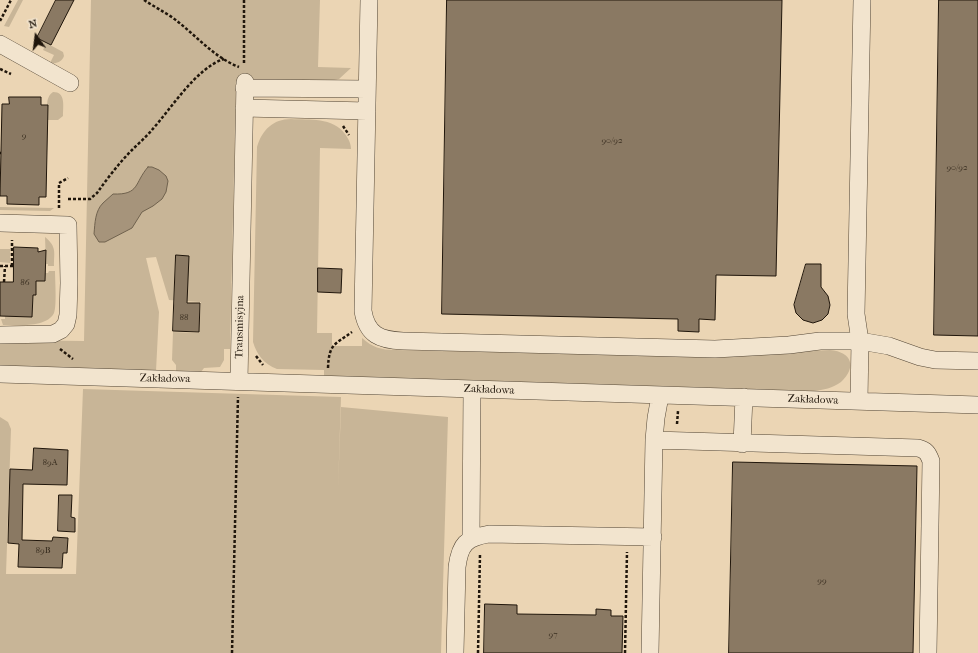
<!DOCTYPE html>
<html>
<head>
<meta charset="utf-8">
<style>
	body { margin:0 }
	#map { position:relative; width:978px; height:653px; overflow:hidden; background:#ebd5b4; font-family:"IM FELL French Canon",serif }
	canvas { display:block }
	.north { position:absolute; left:16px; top:16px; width:40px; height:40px; -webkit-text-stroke:3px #f2e4ce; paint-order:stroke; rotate:346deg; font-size:11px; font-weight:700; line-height:16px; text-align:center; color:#20160b }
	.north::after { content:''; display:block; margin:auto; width:14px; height:18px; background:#20160b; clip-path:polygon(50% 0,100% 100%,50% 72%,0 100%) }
</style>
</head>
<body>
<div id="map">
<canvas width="978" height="653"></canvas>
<div class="north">N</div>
</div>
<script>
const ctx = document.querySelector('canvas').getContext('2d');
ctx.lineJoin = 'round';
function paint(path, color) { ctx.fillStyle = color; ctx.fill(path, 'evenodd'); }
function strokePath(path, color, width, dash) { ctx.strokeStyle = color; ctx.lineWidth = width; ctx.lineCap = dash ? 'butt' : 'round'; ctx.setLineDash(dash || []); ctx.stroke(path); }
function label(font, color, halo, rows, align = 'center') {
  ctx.font = font + ' "IM FELL French Canon",serif'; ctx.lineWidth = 4; ctx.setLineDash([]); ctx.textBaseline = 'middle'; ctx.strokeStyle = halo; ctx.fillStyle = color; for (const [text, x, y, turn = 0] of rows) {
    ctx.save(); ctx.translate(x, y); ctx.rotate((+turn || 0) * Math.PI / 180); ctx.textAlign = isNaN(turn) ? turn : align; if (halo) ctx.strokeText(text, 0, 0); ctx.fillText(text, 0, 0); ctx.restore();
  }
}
paint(new Path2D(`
	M18,0H23L9,27L4,26Z
	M91,0H320L318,67L351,68L339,79L316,84L236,82L230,349H224V360L220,367L204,368L201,372L176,371V365L172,360L173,332L199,333L201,302L169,300L156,257L146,258L159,312L156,371L0,367V340L84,341Z
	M37,38L63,52L64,56C62,62 56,64 50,63L54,55L43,50L45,46L35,41Z
	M53,92C66,92 63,106 63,116L58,120H48C48,111 44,98 53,92Z
	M291,119C309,120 333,117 345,134C348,138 351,143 351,149L320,148L317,333H332V346H362V338C372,347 381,350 395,350L713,356L830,350C852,352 857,367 841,382C833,388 823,390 814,391L324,376V370L277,369C264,364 257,355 253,342L257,147C262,130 273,119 291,119Z
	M0,207L54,208L50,211L0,210Z
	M45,237C57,247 54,252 54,266H48V264H46Z
	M0,249H10V263L0,262Z
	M49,271H55C55,280 57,306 54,313C47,328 16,325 3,325L1,319H5V316H32L33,295H36V281H45V273H48Z
	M83,389L341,397L338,490L341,407L448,417L441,653H0V417L8,422L11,429L6,574H76Z`), '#c8b597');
const water = new Path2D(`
	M148,167H152L159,170L166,176L168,181L166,192L162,199L153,206L142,212L132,228L105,242H99L94,234C95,223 95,211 103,203C106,200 110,197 113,194C140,195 134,183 148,167Z`);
paint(water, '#a6947b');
strokePath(water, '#70624e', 1);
const building = new Path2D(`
	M56,0H74L51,45L37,38Z
	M447,0H782L776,276L716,275L715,320L699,319V332L678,331V319L442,314Z
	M939,0H978V336L934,335Z
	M9,97H41V105H48L46,197H39V205L7,204V196H0L2,104H9Z
	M14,247L38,248V252L46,250L45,281H36V295H33L32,317L0,316V282H13Z
	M176,255L189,256L187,303H200L199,332L173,331Z
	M806,264H821V287L828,296L830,305L828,314L822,320L813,323L803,320L796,313L794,305Z
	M318,268L342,269L341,293L318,292Z
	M34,448L68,450L67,485L23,484L22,540L52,541L53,537L68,538L67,553H63L62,568L18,567L19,544L8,543L10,469L32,470Z
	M733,462L917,466L913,653H729Z
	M59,495H72L71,517L75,518V532L58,531Z
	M485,604L517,605V614L596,615V609L611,610V616H623L622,653H484Z`);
paint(building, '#8a7963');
strokePath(building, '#20160b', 1);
const minor = new Path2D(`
	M369,0L363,311C367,335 380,340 403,341L715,349L789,345L820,341H860L889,346L920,357L935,360L978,361
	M0,44L70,83
	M244,88L367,89
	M244,108L367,111
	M0,223L68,225L69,283L68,315L66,324L61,330L53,334L0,335
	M0,374L978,405
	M239,381L245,82
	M859,401L860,341L856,314L862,0
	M654,440L918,448C926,450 928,453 931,461L928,653
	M742,444L744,397
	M471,539L472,389
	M455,653L457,567C460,544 466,538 489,534L653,537
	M650,653L654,440L656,418L660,396`);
strokePath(minor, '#534635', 18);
strokePath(new Path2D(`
	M144,0C153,6 163,11 173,18C195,34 213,57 239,67
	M244,0V65
	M0,21L11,0
	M0,69L11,74
	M343,126L349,135
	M0,153H1
	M68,199H90L97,193C107,179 119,163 132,150C138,144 145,138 151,131C171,109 196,68 224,59
	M59,208V183L68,178
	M0,266H14
	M12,266V240
	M4,282L5,266
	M60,349L73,359
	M256,356L263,365
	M328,368C329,344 334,345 352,332
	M677,424L678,411
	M232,653L238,397
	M478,653L480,554
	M625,653L627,552`), '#20160b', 2.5, [3, 2]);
strokePath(minor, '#f2e4ce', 17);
label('9px', '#3a2f21', null, [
	["9",24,136],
	["90/92",612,141],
	["90/92",957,168],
	["86",25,283],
	["88",184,318],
	["89A",50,463],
	["89B",43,551],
	["99",822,581],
	["97",553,635]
]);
label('11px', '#20160b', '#f2e4ce', [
	["Transmisyjna",240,327,-89],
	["Zakładowa",165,379,1],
	["Zakładowa",489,390,2],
	["Zakładowa",813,400,2]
]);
</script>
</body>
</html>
